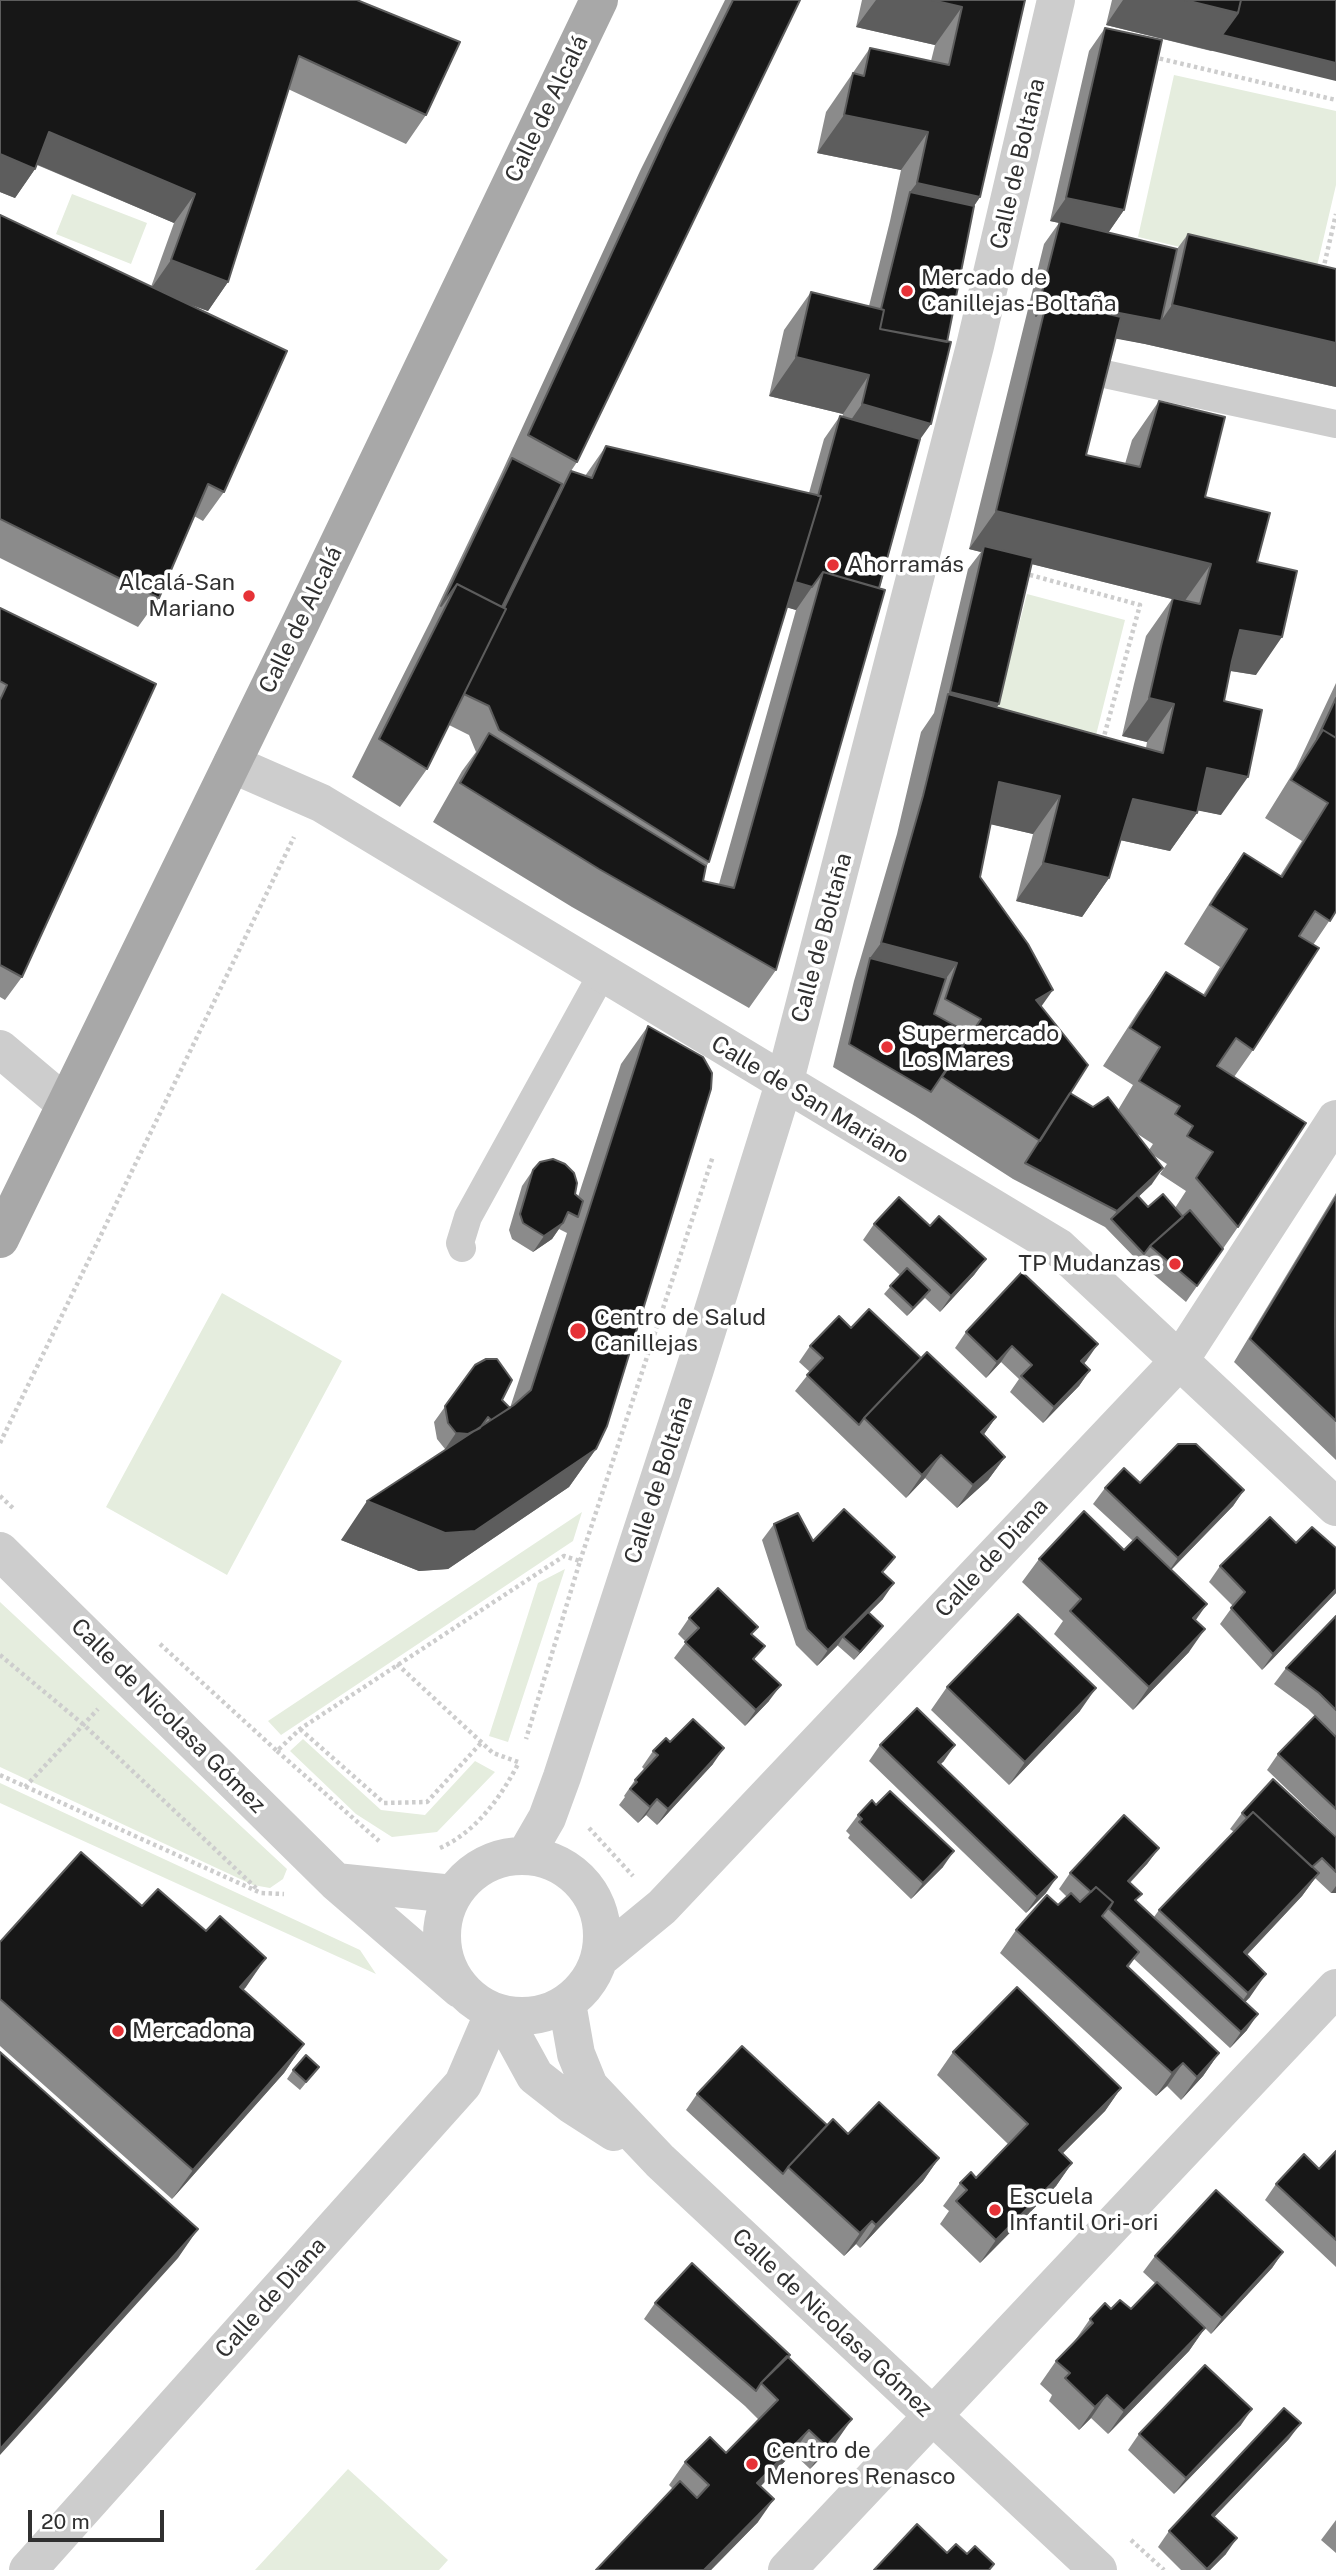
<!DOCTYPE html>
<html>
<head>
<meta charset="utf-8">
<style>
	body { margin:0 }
	#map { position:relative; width:1336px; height:2570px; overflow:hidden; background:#fff; font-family:"Public Sans",sans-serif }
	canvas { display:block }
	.scale { position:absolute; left:28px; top:2510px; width:136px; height:32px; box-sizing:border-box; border:4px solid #303030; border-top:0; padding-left:9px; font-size:21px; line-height:24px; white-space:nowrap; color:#303030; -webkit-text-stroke:5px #fff; paint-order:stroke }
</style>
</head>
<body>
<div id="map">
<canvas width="1336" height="2570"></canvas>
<div class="scale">20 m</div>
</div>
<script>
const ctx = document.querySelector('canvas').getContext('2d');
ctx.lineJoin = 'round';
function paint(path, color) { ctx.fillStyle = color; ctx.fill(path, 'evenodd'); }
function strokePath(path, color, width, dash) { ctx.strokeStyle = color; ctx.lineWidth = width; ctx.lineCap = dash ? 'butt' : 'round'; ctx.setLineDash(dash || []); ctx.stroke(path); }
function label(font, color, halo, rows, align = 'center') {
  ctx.font = font + ' "Public Sans",sans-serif'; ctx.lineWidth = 7; ctx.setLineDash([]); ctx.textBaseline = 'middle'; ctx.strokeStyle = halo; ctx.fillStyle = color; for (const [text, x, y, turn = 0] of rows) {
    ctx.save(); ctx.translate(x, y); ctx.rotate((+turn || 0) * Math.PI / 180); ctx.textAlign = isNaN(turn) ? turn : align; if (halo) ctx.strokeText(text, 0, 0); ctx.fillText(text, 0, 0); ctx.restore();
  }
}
paint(new Path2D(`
	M1174,75L1336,111V185L1314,279L1138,237Z
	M72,194L147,223L131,264L56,234Z
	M1027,594L1125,620L1092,751L993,725Z
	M222,1293L342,1361L227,1575L106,1507Z
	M582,1512L573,1541L281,1735L268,1721Z
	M565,1569L508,1742L489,1736L538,1583Z
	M0,1602L287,1869L283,1879L270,1888L253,1885L0,1767Z
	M303,1739L381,1810L425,1815L475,1761L495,1772L437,1832L392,1837L356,1814L290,1751Z
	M0,1783L360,1950L376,1974L0,1803Z
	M348,2469L448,2560L439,2570H255Z`), '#e5edde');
strokePath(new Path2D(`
	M1153,57L1336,100
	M1323,270L1336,214
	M1023,573L1140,605L1103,740
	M0,1443L294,837
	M0,1496L15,1510
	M580,1561L713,1156
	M160,1644L277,1751L300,1729L564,1556L580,1561L526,1739
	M0,1655L84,1725L258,1890
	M397,1664L493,1753L521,1763
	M300,1729L384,1803L427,1802L481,1743
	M277,1751L379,1841
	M0,1775L261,1893L284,1894
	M25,1787L98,1709
	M589,1828L633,1876
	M440,1848C476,1832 501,1797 518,1764
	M1131,2540L1164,2570`), '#cdcdcd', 4.5, [3.5, 3.5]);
strokePath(new Path2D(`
	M1100,373L1336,424
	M462,1248L460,1243L468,1217L602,974`), '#cdcdcd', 28);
strokePath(new Path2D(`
	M232,764L321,803L1058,1247L1336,1507
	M0,1049L64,1103
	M0,1551L336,1882L460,1989
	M442 1936a80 80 0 1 1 160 0a80 80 0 1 1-160 0Z
	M525,1856L547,1818L562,1777L695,1369L784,1084L975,346L1056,0
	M336,1882L453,1894
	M600,1958L662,1907L1180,1360L1336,1119
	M567,2003L576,2054L589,2086L660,2161L1098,2570
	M501,2014L535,2076L572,2105L614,2132
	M28,2570L463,2084L494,2012
	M787,2570L1336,1988`), '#cdcdcd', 38);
strokePath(new Path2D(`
	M0,1239L299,626L599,0`), '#a8a8a8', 38);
paint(new Path2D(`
	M0,0H357L426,115L406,144L288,89L228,282L208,311L180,301L224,492L203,521L194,516L159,598L138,627L0,558V215L151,287L174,223L37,165L35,169L15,198L0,192Z
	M725,0H800L577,462L571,471L585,476L606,446L809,493L824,439L840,416L842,417L843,414L769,396L784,330L811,292L869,306L890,221L901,170L817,153L826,112L870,48L931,61L935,45L856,27L862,0H1025L980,197L974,206L920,439L776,970L749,1008L572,907L433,822L462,771L476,752L469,735L449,725L427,769L400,807L352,777L430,622L501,474L640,171ZM787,607L796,610L719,884L703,881L706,867L709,862Z
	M1112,0H1336L1211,51L1106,25Z
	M1105,28L1124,210L1108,233L1177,249L1188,234L1336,269V387L1145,344L1116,338L1086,455L1125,464L1132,440L1159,401L1205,497L1257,562L1256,675L1230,671L1224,701L1221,815L1198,810L1197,813L1170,851L1120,840L1109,878L1082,917L1016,901L1033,834L991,824L980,877L1041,1006L1070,1093L1093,1107L1118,1110L1133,1085L1103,1066L1139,1010L1166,972L1203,995L1220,967L1184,944L1217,891L1244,853L1280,876L1302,841L1265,818L1296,768L1336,683V911L1313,945L1253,1050L1234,1077L1238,1227L1186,1302L1139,1262L1105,1227L1013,1179L915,1116L833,1067L854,981L897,834L921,732L934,713L968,569L981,552L969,549L1044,244L1059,223L1050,221L1089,51ZM1032,564L1172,599L1146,636L1134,684L1122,736L1147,742L1146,748L997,707L999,704ZM1136,1133L1153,1144L1149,1150ZM1153,1155L1167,1164L1160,1174L1186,1191L1175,1208L1148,1207L1138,1197L1152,1184Z
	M0,608L156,684L22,977L5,1000L0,997Z
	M648,1026L596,1449L569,1487L448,1569L419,1571L341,1540L448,1449H445L437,1439L434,1422L475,1365L502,1400L510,1408L567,1233L559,1229L552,1239L533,1252L512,1239L509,1230L522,1186L533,1170L578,1197L621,1064Z
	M1336,1193L1335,1324L1336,1460L1234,1362Z
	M874,1224L930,1226L986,1259L974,1275L940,1312L925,1298L907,1316L884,1294L900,1275L863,1240Z
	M851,1328L921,1358L996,1417L984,1434L1005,1457L988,1480L957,1508L925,1478L906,1498L795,1391L810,1372L799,1362L810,1346Z
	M966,1332L1087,1360L1084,1364L1090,1370L1079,1386L1043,1423L1010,1392L1019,1379L1001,1362L986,1378L955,1348Z
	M1140,1483L1244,1490L1233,1506L1171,1570L1195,1620L1189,1652L1133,1710L1054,1634L1063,1621L1022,1582L1039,1559L1124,1550L1133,1541L1093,1504L1105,1488Z
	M774,1524L883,1574V1599L869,1613L877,1634L854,1660L837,1645H838L817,1666L796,1645L762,1540Z
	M1336,1548V1593L1262,1670L1220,1624L1233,1606L1209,1582L1220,1566Z
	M1336,1616V1836L1267,1770L1278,1754L1322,1723L1308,1709L1274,1684L1286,1668Z
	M689,1618L752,1634L755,1661L769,1701L745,1726L674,1658L686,1642L678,1634Z
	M947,1687L1080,1711L1009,1785L931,1710Z
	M670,1742L713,1764L657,1825L646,1815L638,1823L619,1805L625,1797L624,1796L635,1780L645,1770L642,1767L653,1751Z
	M880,1745L944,1761L940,1764L1046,1893L1026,1913L869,1761Z
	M1242,1813L1336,1837V1893H1331L1315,1878L1302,1896L1247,1955L1250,1997L1245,2002L1247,2030L1230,2048L1134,1959L1128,1968L1219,2053L1203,2076L1181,2100L1167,2086L1156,2096L1000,1953L1016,1930L1058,1905L1067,1897L1059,1889L1070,1873L1159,1848L1147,1864L1130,1883L1137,1901L1154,1917L1159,1910L1234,1832L1230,1829Z
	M858,1815L943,1867L911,1899L848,1838L850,1835L846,1831Z
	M142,1906L246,1987L243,1989L304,2044L284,2073L172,2199L0,2046V1942Z
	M953,2052L1121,2088L1105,2111L1062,2154L1072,2163L1056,2186L980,2263L940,2224L949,2211L943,2206L960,2183L976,2178L1008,2144L937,2075Z
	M319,2067L300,2090L287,2079L293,2070Z
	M697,2094L827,2125L848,2134L939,2158L923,2181L860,2248L856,2244L844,2256L686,2110Z
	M1336,2151V2267L1265,2200L1276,2184L1319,2169Z
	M1283,2252L1272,2268L1211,2334L1205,2328L1189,2351L1108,2434L1091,2418L1079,2430L1049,2401L1052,2395L1040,2384L1056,2361L1074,2342L1090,2319L1111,2309H1131L1156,2284L1143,2272L1155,2256Z
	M655,2303L788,2357L836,2442L810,2469L793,2453L761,2486L758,2522L711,2570H596L673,2489L669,2485L685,2462L726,2453L759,2420L745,2406L644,2319Z
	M1241,2425L1174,2494L1128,2450L1139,2434Z
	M1289,2439L1214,2517L1226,2554L1210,2570H1181L1158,2547L1169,2531Z
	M1336,2520V2553L1321,2540Z`), '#8b8b8b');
paint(new Path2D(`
	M876,0H932L962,7L935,45L856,27Z
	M1123,0H1185L1238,13L1336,63V81L1106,25Z
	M844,115L928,132L901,170L817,153Z
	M49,132L195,194L174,223L29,161Z
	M0,154L35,169L15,198L0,192Z
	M917,183L980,197L954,235L910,192Z
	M1066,198L1124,210L1108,233L1050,221Z
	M171,260L228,282L208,311L150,290Z
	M1172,305L1336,343V387L1145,344L1107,337L1114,312L1161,321Z
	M796,357L869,375L843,414L769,396Z
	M862,404L931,424L904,462L835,443Z
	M996,511L1211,564L1184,602L983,552L984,546L981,552L969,549Z
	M794,582L812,587L796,610L778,605Z
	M1240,630L1282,637L1256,675L1213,668Z
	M950,692L999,704L983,727L948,696Z
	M1149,698L1174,704L1147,742L1122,736Z
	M1207,768L1248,777L1221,815L1180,807Z
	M999,782L1060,796L1033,834L972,820Z
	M1133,799L1197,813L1170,851L1106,837Z
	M1043,863L1109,878L1082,917L1016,901Z
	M881,943L957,963L930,1001L870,958Z
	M1053,990L1026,1028L1036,1000Z
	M1163,1168L1152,1184L1113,1221L1111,1219L1117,1211Z
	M563,1223L552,1239L533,1252L544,1236Z
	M986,1259L974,1275L940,1312L951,1296Z
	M930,1290L924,1298L907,1316L913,1308Z
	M1098,1344L1087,1360L1070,1377L1081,1361Z
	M1012,1346L1001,1362L986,1378L997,1362Z
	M1090,1370L1079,1386L1043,1423L1054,1407Z
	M996,1417L980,1440L981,1432Z
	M479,1430L457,1450L445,1449L456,1433Z
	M596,1449L569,1487L448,1569L419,1571L341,1540L367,1501Z
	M941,1455L925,1478L906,1498L922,1475Z
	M1005,1457L988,1480L957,1508L973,1485Z
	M1244,1490L1233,1506L1167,1574L1178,1558Z
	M894,1583L883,1599L844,1638L843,1637L838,1645L817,1666L828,1650Z
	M1336,1589V1593L1262,1670L1273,1654Z
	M1207,1604L1191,1627L1193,1618Z
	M883,1626L877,1634L854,1660L860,1652Z
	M1205,1629L1189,1652L1133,1710L1149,1687Z
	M781,1685L769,1701L745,1726L756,1710Z
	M1096,1688L1080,1711L1009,1785L1025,1762Z
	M955,1745L944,1761L927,1778L938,1762Z
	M724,1748L713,1764L657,1825L668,1809Z
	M657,1799L646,1815L638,1823L650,1807Z
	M1159,1848L1147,1864L1116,1897L1128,1881Z
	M954,1851L943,1867L911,1899L923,1883Z
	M1319,1873L1302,1896L1228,1975L1244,1952Z
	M1057,1877L1046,1893L1026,1913L1037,1897Z
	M1336,1886V1893H1331Z
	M266,1958L246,1987L220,2016L240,1987Z
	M1266,1974L1250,1997L1232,2016L1248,1993Z
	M1258,2014L1247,2030L1230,2048L1241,2032Z
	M304,2044L284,2073L172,2199L193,2170Z
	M1219,2053L1203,2076L1181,2100L1197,2077Z
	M1183,2063L1167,2086L1156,2096L1172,2073Z
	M1121,2088L1105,2111L1043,2173L1059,2150Z
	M939,2158L923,2181L860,2248L876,2225Z
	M1072,2163L1056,2186L980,2263L996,2240Z
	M872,2221L856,2244L844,2256L860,2233Z
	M198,2229L178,2258L0,2455V2449Z
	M1283,2252L1272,2268L1211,2334L1222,2318Z
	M1205,2328L1189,2351L1108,2434L1124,2411Z
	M1107,2395L1091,2418L1079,2430L1095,2407Z
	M1252,2409L1241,2425L1174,2494L1186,2478Z
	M852,2419L836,2442L810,2469L826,2446Z
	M1301,2423L1289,2439L1201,2531L1212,2515Z
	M809,2430L793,2453L741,2506L757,2483Z
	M774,2499L758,2522L711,2570H704Z
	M1237,2538L1226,2554L1210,2570H1206Z`), '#5d5d5d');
const building = new Path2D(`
	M0,0H357L460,42L426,115L299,56L228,282L171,260L195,194L49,132L35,169L0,154Z
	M733,0H800L577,462L528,435L667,133Z
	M932,0H1025L980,197L917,183L928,132L844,115L853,73L864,76L870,48L949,65L962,7Z
	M1185,0H1241L1238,13Z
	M1241,0H1336V63L1222,35L1238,13Z
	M1105,28L1162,40L1124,210L1066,198Z
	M910,192L974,206L947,342L880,329L884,310L881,309Z
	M0,215L287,351L224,492L208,484L159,598L0,519Z
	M1060,221L1177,249L1161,321L1114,312L1113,315L1047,300L1036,316Z
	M1188,234L1336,269V343L1172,305Z
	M811,292L884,310L880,329L951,342L931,424L862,404L869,375L796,357Z
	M1047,300L1121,317L1086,455L1140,467L1159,401L1225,417L1205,497L1270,513L1257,562L1297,571L1282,637L1240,630L1232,661L1224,701L1262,710L1248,777L1207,768L1197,813L1133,799L1109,878L1043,863L1060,796L999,782L980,877L1028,944L1053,990L1036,1000L1088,1065L1040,1141L942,1077L981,1019L945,999L957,963L881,943L923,796L948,694L1163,753L1174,704L1149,698L1161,646L1173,598L1200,604L1211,564L996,511Z
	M840,416L920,439L879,588L823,572L812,587L795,582L821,496H818Z
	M606,446L821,496L709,862L499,730L489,706L464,694L506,609L504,608L571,471L592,478Z
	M512,458L562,484L502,607L457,584L441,606Z
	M984,546L1033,558L999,704L950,692Z
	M823,572L885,590L776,970L599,869L460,783L489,733L706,866L703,881L734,888Z
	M457,584L506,609L427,769L379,739Z
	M0,608L156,684L22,977L0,965V700L7,685L0,681Z
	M1336,698V738L1323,730L1317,739Z
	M1323,730L1336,738V911L1330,921L1315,911L1299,936L1319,948L1253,1050L1236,1038L1217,1066L1306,1123L1238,1227L1196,1178L1213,1152L1187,1136L1193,1126L1175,1114L1180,1106L1139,1081L1160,1047L1130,1028L1166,972L1205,996L1247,929L1210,905L1244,853L1282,877L1328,803L1291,780Z
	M870,958L946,978L934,1014L970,1034L931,1092L849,1044Z
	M648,1026L703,1057L712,1073L711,1089L607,1426L596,1449L475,1531L445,1533L367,1501L514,1405L531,1390Z
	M1070,1093L1093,1107L1108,1097L1163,1168L1117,1211L1025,1163Z
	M553,1159L565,1164L574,1173L577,1183L575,1194L583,1201L578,1217L568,1212L563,1223L544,1236L523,1223L520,1214L533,1170L540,1162Z
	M1163,1194L1183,1217L1150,1246L1144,1254L1111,1219L1137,1195L1148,1207Z
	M899,1197L930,1226L939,1216L986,1259L951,1296L874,1224Z
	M1336,1197L1335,1324L1336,1421L1250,1339Z
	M1190,1210L1223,1249L1197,1286L1150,1246Z
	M907,1268L930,1290L913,1308L890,1286Z
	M1022,1272L1098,1344L1081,1361L1090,1370L1054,1407L1021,1376L1032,1365L1012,1346L997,1362L966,1332Z
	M869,1309L921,1358L864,1418L859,1425L807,1375L823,1358L810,1346L839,1316L851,1328Z
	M927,1352L996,1417L981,1432L1005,1457L973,1485L941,1455L922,1475L864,1418Z
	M486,1359H497L512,1380L502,1400L510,1408L491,1420L488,1417L480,1428L468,1434L456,1433L448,1423L445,1406L475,1365Z
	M1178,1444H1196L1244,1490L1178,1558L1105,1488L1124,1468L1140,1483Z
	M844,1509L895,1557L882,1572L894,1583L828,1650L807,1629L774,1524L798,1513L813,1541Z
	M1084,1511L1124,1550L1137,1537L1207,1604L1193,1618L1205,1629L1149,1687L1070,1611L1081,1599L1039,1559Z
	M1270,1517L1296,1543L1312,1527L1336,1548V1589L1273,1654L1231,1608L1245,1592L1220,1566Z
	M718,1588L758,1627L751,1634L765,1646L753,1659L781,1685L756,1710L685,1642L699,1628L689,1618Z
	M868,1612L883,1626L860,1652L843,1637Z
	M1018,1614L1096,1688L1025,1762L947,1687Z
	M1336,1616V1710L1319,1693L1286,1668Z
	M917,1708L955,1745L938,1762L1057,1877L1037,1897L880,1745Z
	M1315,1716L1336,1737V1809L1278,1754Z
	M693,1719L724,1748L668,1809L657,1799L650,1807L630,1789L637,1782L635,1780L658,1755L653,1751L666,1738L670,1742Z
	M1273,1779L1336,1837V1872L1322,1858L1312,1867L1253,1812L1247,1818L1242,1813Z
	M890,1791L954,1851L923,1883L859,1822L862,1819L858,1815L872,1800L876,1805Z
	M1253,1812L1319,1873L1244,1952L1266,1974L1248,1993L1159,1910Z
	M1124,1815L1159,1848L1128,1881L1142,1894L1135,1900L1258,2014L1241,2032L1109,1909L1113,1902L1096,1887L1091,1892L1070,1873Z
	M81,1852L142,1906L158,1889L206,1931L220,1916L266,1958L240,1987L304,2044L193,2170L0,1999V1942Z
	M1096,1887L1113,1902L1102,1916L1139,1952L1127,1966L1219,2053L1197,2077L1183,2063L1172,2073L1016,1930L1047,1895L1058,1905L1071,1893L1080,1902Z
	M1017,1987L1121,2088L1059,2150L1072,2163L996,2240L956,2201L967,2190L960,2183L971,2172L976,2178L1028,2124L953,2052Z
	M742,2046L827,2125L788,2167L783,2174L697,2094Z
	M0,2052L198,2229L0,2449Z
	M306,2055L319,2067L306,2082L293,2070Z
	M879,2102L939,2158L876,2225L872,2221L860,2233L788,2167L833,2119L848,2134Z
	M1336,2151V2240L1276,2184L1304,2154L1319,2169Z
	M1216,2190L1283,2252L1222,2318L1155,2256Z
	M692,2263L790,2355L761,2383L756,2391L655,2303Z
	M1157,2282L1205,2328L1124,2411L1107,2395L1095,2407L1065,2378L1070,2373L1056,2361L1093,2323L1090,2319L1105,2303L1111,2309L1120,2300L1131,2309Z
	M787,2356L852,2419L826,2446L809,2430L757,2483L774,2499L704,2570H596L680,2481L697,2498L709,2485L685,2462L710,2437L726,2453L778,2400L761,2383Z
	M1205,2365L1252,2409L1186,2478L1139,2434Z
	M1284,2408L1301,2423L1212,2515L1237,2538L1207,2569L1169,2531Z
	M917,2524L947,2553L956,2544L967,2554L975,2546L994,2564L989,2570H874Z`);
paint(building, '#171717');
strokePath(building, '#5d5d5d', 2);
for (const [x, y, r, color] of [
	[907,291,7,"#e63237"],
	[833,565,7,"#e63237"],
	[249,596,7,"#e63237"],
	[887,1047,7,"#e63237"],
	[1175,1264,7,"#e63237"],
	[578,1331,9,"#e63237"],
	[118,2031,7,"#e63237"],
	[995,2210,7,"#e63237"],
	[752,2464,7,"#e63237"]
]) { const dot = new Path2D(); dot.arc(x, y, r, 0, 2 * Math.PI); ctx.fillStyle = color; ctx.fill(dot); strokePath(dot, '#fff', 2.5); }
label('23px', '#303030', '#fff', [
	["Calle de Alcalá",547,109,-64],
	["Calle de Boltaña",1018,164,-77],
	["Calle de Alcalá",301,620,-64],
	["Calle de Boltaña",822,938,-75],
	["Calle de San Mariano",810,1100,31],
	["Calle de Boltaña",659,1480,-72],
	["Calle de Diana",992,1558,-47],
	["Calle de Nicolasa Gómez",168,1716,45],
	["Calle de Diana",271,2298,-48],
	["Calle de Nicolasa Gómez",832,2323,43]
]);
label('23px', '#303030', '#fff', [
	["Mercado de",921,278],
	["Canillejas-Boltaña",921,304],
	["Ahorramás",847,565],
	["Alcalá-San",235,583,"right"],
	["Mariano",235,609,"right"],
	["Supermercado",901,1034],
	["Los Mares",901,1060],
	["TP Mudanzas",1161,1264,"right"],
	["Centro de Salud",594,1318],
	["Canillejas",594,1344],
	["Mercadona",132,2031],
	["Escuela",1009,2197],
	["Infantil Ori-ori",1009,2223],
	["Centro de",766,2451],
	["Menores Renasco",766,2477]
], 'left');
</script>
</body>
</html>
